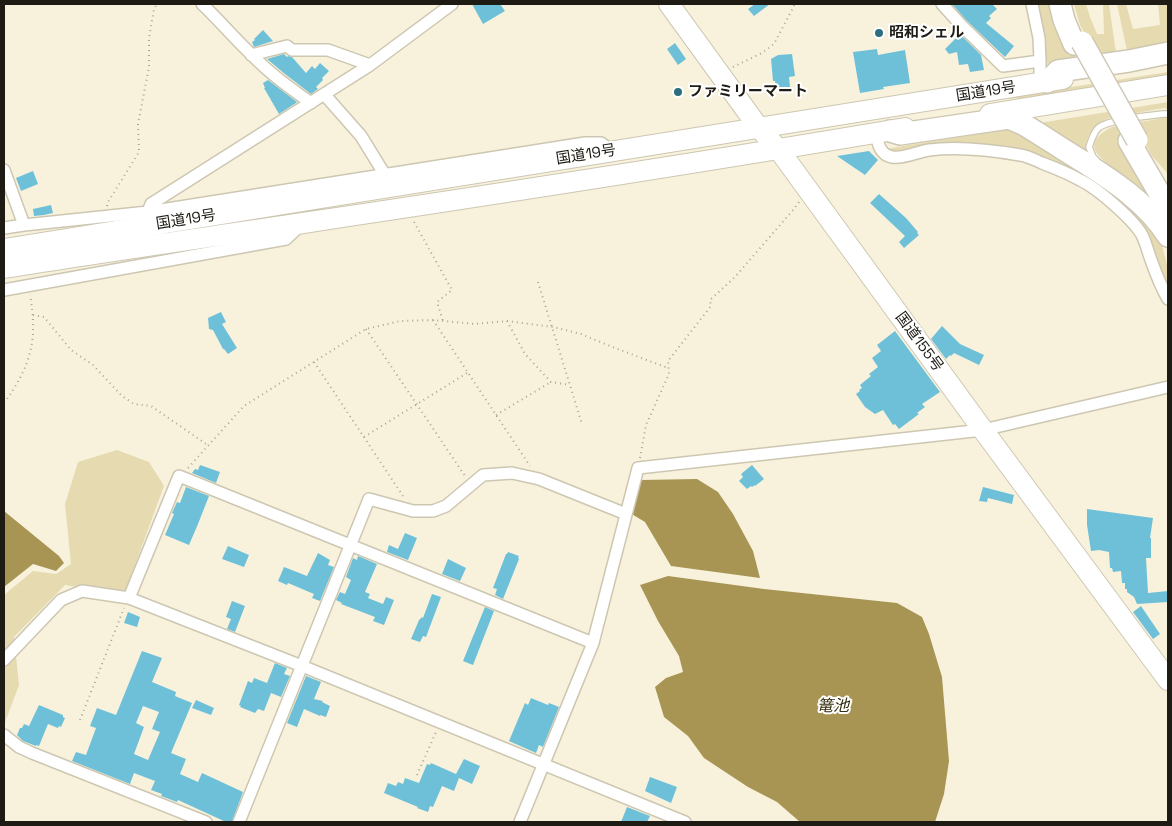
<!DOCTYPE html>
<html>
<head>
<meta charset="utf-8">
<style>
	body { margin:0 }
	#map { position:relative; width:1172px; height:826px; overflow:hidden; background:#f8f2dd; font-family:"Space Grotesk",sans-serif }
	canvas { display:block }
	.frame { position:absolute; inset:0; border:5px solid #1d1b13; pointer-events:none }
</style>
</head>
<body>
<div id="map">
<canvas width="1172" height="826"></canvas>
<div class="frame"></div>
</div>
<script>
const ctx = document.querySelector('canvas').getContext('2d');
ctx.lineJoin = 'round';
function paint(path, color) { ctx.fillStyle = color; ctx.fill(path, 'evenodd'); }
function strokePath(path, color, width, dash) { ctx.strokeStyle = color; ctx.lineWidth = width; ctx.lineCap = dash ? 'butt' : 'round'; ctx.setLineDash(dash || []); ctx.stroke(path); }
function label(font, color, halo, rows, align = 'center') {
  ctx.font = font + ' "Space Grotesk","Noto Sans JP",sans-serif'; ctx.lineWidth = 4; ctx.setLineDash([]); ctx.textBaseline = 'middle'; ctx.strokeStyle = halo; ctx.fillStyle = color; for (const [text, x, y, turn = 0] of rows) {
    ctx.save(); ctx.translate(x, y); ctx.rotate((+turn || 0) * Math.PI / 180); ctx.textAlign = isNaN(turn) ? turn : align; if (halo) ctx.strokeText(text, 0, 0); ctx.fillText(text, 0, 0); ctx.restore();
  }
}
paint(new Path2D(`
	M1037,4H1056L1069,44L1075,57L1068,60L1044,64L1046,43L1041,27Z
	M1074,4H1086L1090,17L1097,34H1104L1103,4H1109L1116,53L1105,54L1094,52L1080,25Z
	M1117,4H1126L1133,29L1160,25L1158,4H1168V44L1127,51Z
	M1168,72V75L1025,98L1001,99L802,131L801,129Z
	M1168,102V109L1164,108L1108,118C1091,127 1084,138 1086,157L1034,124Z
	M1163,118H1168V174L1152,156L1141,136L1168,217L1145,199L1100,157C1100,157 1095,151 1095,150C1091,139 1104,131 1112,127Z
	M1016,128L1128,199L1161,242L1168,268V290L1128,214L1023,152L890,153L885,149Z
	M117,450L149,462L164,486L124,595L65,585L14,637L19,685L4,725V595L33,571L56,574L71,564L65,504L78,462Z`), '#e6dab1');
paint(new Path2D(`
	M697,479L718,492L733,514L753,551L760,578L671,566L645,522L630,513L641,480Z
	M4,511L59,556L64,563L56,571L33,564L4,587Z
	M668,576L764,589L897,603L922,617L929,634L942,677L949,761L944,794L935,822H800L777,802L748,787L704,758L688,736L664,717L655,687L666,678L683,672L679,656L658,621L640,585Z`), '#a89554');
paint(new Path2D(`
	M472,4H500L505,11L483,24Z
	M755,4H770L754,16L748,9Z
	M952,4H992L997,9L989,16L991,18L986,23L1014,46L1005,57L966,20Z
	M263,30L273,41L254,47L252,42L255,40L254,39Z
	M960,34L981,55L984,70L970,72L968,64L959,65L957,52L949,54L945,49Z
	M675,43L686,59L678,65L667,49Z
	M877,49L878,55L905,50L910,83L883,87L884,89L860,93L853,52Z
	M284,54L287,57L288,56L292,57L306,73L312,66L315,69L320,63L329,71L322,78L323,80L316,87L318,89L311,94L285,74L267,59Z
	M792,54L795,76L789,77L790,87L776,88L775,81H773L771,59L778,55Z
	M268,80L297,102L296,103L279,114L264,88H265L263,83Z
	M869,151L878,160L865,175L837,156Z
	M33,171L38,184L21,191L16,178Z
	M879,194L906,218L918,232L917,233L919,235L904,248L899,242L905,236L870,203Z
	M51,205L53,213L44,215L34,216L33,209Z
	M221,312L226,322L222,324L237,348L228,354L224,349H223L213,330L209,329L208,318Z
	M942,326L960,344L984,355L979,365L954,353L951,356L950,355L946,359L931,339Z
	M895,331L940,392L922,404L925,407L917,413L919,414L899,429L895,424L893,425L883,410L875,414L865,407L856,394L860,391L859,390L862,388L860,385L871,376L869,374L878,367L872,358L881,351L877,345Z
	M200,465L220,472L216,483L192,473L195,469L198,470Z
	M752,465L764,479L755,486V485L752,487L751,486L747,489L739,481L743,477L741,474Z
	M186,487L209,496L198,524L189,545L165,535L174,514L172,513L177,502L180,503Z
	M983,487L1014,495L1012,504L988,498L987,502L979,501Z
	M1087,509L1153,518L1150,538H1151V558H1146L1148,593L1168,591V602L1137,604L1134,597L1127,592V589H1125V583H1122L1121,571L1113,572L1112,568H1110L1109,552L1099,550L1091,551L1087,525Z
	M405,533L417,538L408,560L387,552L389,545L398,549Z
	M228,546L249,555L244,567L222,559Z
	M508,552L519,556L518,558L519,559L503,599L495,595L497,589L493,588L506,554H507Z
	M318,553L330,560L328,565L334,567L320,601L312,598L314,594L288,583L287,585L278,581L284,567L307,576Z
	M358,556L377,564L365,592L370,594L368,598L383,604L386,597L394,600L384,625L373,621L375,617L341,604L342,603L336,600L340,592L345,594L351,580L346,577L353,558L357,560Z
	M448,559L466,568L460,581L442,574Z
	M432,594L441,597L426,637L423,636L420,642L411,639L419,620L422,617L423,618Z
	M232,601L245,606L235,632L227,629L231,619L226,617Z
	M1141,606L1160,634L1153,639L1133,612Z
	M485,607L494,611L473,665L463,661Z
	M128,612L140,617L137,627L124,623Z
	M142,651L162,658L152,682L176,692L175,696L192,703L171,753L186,759L180,774L198,782L202,773L243,792L232,822H226L178,800L177,802L161,796L162,794L151,790L155,781L134,773L130,784L72,761L76,752L86,755L96,728L90,726L97,708L116,715ZM143,706L159,712L152,729L160,732L148,760L134,754L144,727L136,723Z
	M275,663L287,668L284,674L290,676L281,697L271,693L264,711L258,709L255,713L240,707L241,706L239,705L248,681L252,683L254,678L267,683Z
	M306,676L321,682L314,699L323,701L322,702L330,706L326,717L320,715V716L304,709L297,727L287,723Z
	M531,698L548,705L549,703L559,707L543,747L539,745L536,753L509,741L525,703L528,705Z
	M196,700L214,708L211,715L192,708Z
	M39,705L63,715V717L65,718L61,727L59,726L58,728L48,724L39,746L36,745V746L23,741L17,735L20,728H22L24,724L29,726Z
	M464,759L480,766L472,784L459,778L454,791L442,786L433,807L430,806L428,812L417,808L418,807L384,793L388,783L396,786L398,782L403,784L405,778L419,783L427,764L430,765L431,763L456,774Z
	M650,777L677,787L671,803L645,791Z
	M627,807L650,816L647,822H621Z`), '#6dc0d8');
const service = new Path2D(`
	M1130,118L1163,114H1168
	M1096,160L1093,157L1089,147C1096,125 1099,125 1121,120`);
const minor = new Path2D(`
	M202,4C219,20 234,38 251,54C269,73 290,88 311,103
	M942,4L961,25L1003,66L1040,61
	M1032,4L1039,38L1040,61V83
	M251,55L287,46L292,50H328L370,65
	M324,94L361,136L385,175
	M876,134C878,144 880,155 892,157C904,159 917,152 929,150C959,146 991,150 1020,155C1028,156 1035,160 1042,163C1055,168 1068,173 1080,180C1097,188 1133,219 1142,235C1146,243 1148,252 1151,260C1156,274 1161,287 1168,299
	M4,170L24,225
	M148,212L151,204L370,65L452,4
	M4,228L24,225L148,212L585,143H601L612,151
	M4,290L286,239L302,224
	M129,598L179,476L593,643
	M4,660L61,600L82,591L129,598L302,666L685,822
	M4,735L19,747L32,753L206,822
	M239,822L369,499L413,511H433L446,506L483,475L512,473L539,479L626,514
	M520,822L593,643L638,468L983,430L1168,387`);
const trunk = new Path2D(`
	M669,4L759,128L779,150L983,430L1168,680
	M990,114L1168,85
	M4,249L1063,79
	M4,268C103,252 203,238 303,223C504,193 704,162 905,128`);
const motorway = new Path2D(`
	M1060,4L1064,20L1074,44
	M1047,82L1058,71L1129,61L1168,53
	M890,131L900,134L1009,118L1023,124C1043,136 1062,149 1082,161C1115,182 1147,203 1168,236
	M1129,141L1168,208`);
strokePath(service, '#cdc7b2', 8);
strokePath(minor, '#cdc7b2', 14);
strokePath(trunk, '#cdc7b2', 22);
strokePath(motorway, '#cdc7b2', 24);
strokePath(new Path2D(`
	M733,67L762,53L774,44L795,4
	M107,206L108,202L139,152L138,124L149,67V38L154,9L157,4
	M414,222L452,290L437,302L443,321
	M538,282L582,424
	M33,315L44,317L71,350L93,365L122,396L134,404L151,406L209,446
	M433,320L530,466
	M507,321L525,354L551,382L570,385
	M366,329L465,476
	M314,362L403,496
	M4,403C31,366 38,340 30,295
	M496,415L551,382
	M364,437L467,373
	M640,458L646,425L669,374L668,361L711,306L710,300L735,277L793,210L799,202
	M188,468L244,406L366,329L400,321L433,320L475,324L507,321L553,327L581,334L615,348L668,368
	M80,720L124,608
	M417,775L436,732`), '#a9a494', 2, [1, 4]);
strokePath(service, '#fff', 5.5);
strokePath(minor, '#fff', 11);
strokePath(trunk, '#fff', 20);
strokePath(motorway, '#fff', 21);
const motorwayBridge = new Path2D(`
	M1082,42L1137,140`);
strokePath(motorwayBridge, '#cdc7b2', 24, []);
strokePath(motorwayBridge, '#fff', 21);
for (const [x, y, r, color] of [
	[879,33,5,"#2b6e7f"],
	[678,92,5,"#2b6e7f"]
]) { const dot = new Path2D(); dot.arc(x, y, r, 0, 2 * Math.PI); ctx.fillStyle = color; ctx.fill(dot); strokePath(dot, '#fff', 2); }
label('bold 15px', '#1d1b13', '#fff', [
	["昭和シェル",889,33],
	["ファミリーマート",688,92]
], 'left');
label('15px', '#1d1b13', '#fff', [
	["国道19号",986,92,-9],
	["国道19号",586,155,-9],
	["国道19号",186,220,-9],
	["国道155号",919,342,54]
]);
label('italic 16px', '#332b0c', '#fff', [
	["篭池",833,707]
]);
</script>
</body>
</html>
